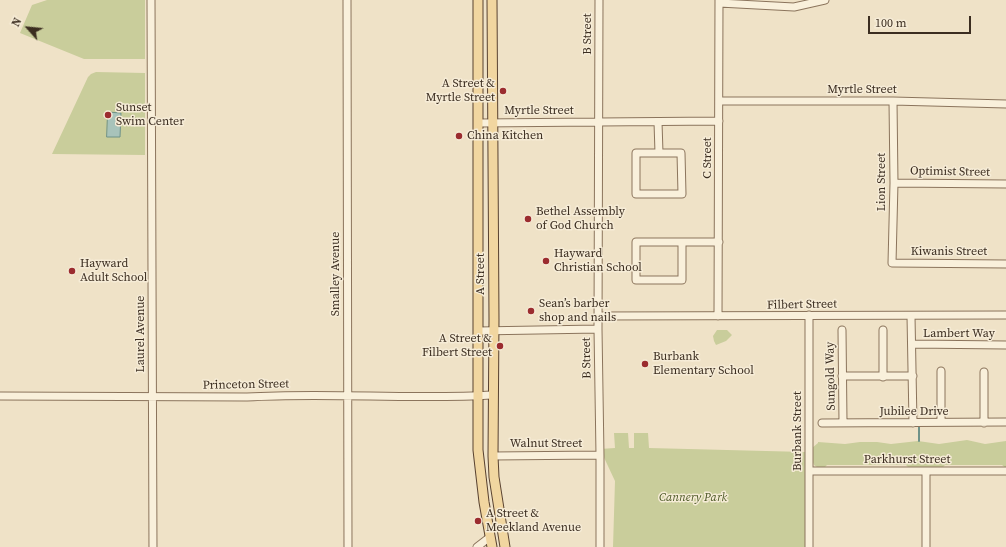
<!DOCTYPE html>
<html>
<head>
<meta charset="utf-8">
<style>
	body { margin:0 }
	#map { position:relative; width:1006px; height:547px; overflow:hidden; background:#efe2c7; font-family:"Source Serif 4",serif }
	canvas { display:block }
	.north { position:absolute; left:8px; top:8px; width:40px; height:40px; -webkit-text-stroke:3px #f6ecd7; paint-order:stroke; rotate:297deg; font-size:11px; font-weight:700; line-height:16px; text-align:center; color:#3b2d20 }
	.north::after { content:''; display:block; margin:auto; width:14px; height:18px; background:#3b2d20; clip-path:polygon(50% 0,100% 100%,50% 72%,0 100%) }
	.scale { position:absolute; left:868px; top:16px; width:103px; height:18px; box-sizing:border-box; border:2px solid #3b2d20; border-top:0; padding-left:5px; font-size:12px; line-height:14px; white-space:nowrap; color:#3b2d20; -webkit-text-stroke:3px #f6ecd7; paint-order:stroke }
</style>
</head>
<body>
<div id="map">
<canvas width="1006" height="547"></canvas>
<div class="north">N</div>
<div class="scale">100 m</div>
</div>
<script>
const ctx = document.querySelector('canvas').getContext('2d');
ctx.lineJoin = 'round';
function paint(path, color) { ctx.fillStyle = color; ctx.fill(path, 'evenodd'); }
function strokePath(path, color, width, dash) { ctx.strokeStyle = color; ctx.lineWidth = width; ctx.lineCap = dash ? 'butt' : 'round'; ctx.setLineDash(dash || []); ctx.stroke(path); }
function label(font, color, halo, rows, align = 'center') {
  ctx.font = font + ' "Source Serif 4",serif'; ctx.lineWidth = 3; ctx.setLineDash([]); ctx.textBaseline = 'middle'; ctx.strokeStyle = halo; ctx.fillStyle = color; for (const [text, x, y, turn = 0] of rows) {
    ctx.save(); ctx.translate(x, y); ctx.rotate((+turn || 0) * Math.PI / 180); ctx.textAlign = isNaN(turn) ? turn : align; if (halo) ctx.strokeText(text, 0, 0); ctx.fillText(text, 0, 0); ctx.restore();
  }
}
paint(new Path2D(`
	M47,0H145V59H84L20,33L32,5Z
	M96,72L145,73V155L52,154L88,77L91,74Z
	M717,330H727L732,335L726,341L716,345L714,341L713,336Z
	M614,433H628L629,448H634V433H648L649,448L805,452V547H613L615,481L600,449L615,448Z
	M967,440L985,444L1006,441V468L1002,465H945L942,468H909L906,465H827L824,468L817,467L814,465L812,460V448L818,443V442L845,444L860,442H877L891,444L918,441L939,444Z`), '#c9cd9b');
const water = new Path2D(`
	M108,112L121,113L120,137H107Z`);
paint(water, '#a8c3ba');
strokePath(water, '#6f9288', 1);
strokePath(new Path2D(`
	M919,441V427`), '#6f9288', 2);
const minor = new Path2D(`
	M151,0L153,547
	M347,0L348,547
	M599,0L598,329L600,455V547
	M719,3L794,7L825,0
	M719,101H893L1006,104
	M893,101L894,183L892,263L1006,264
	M658,122L659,153H636V194H682L681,153H659
	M479,123L719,121
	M894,183L1006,184
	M682,242V280H636V242H719
	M809,315V547
	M598,316L1006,315
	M718,316L719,0
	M911,316L913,423
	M842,330L843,422
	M883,330V377
	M478,331L598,329
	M912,344L1006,345
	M941,371V422
	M842,376H913
	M0,396L247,397C329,392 411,400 493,395
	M822,423L1006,422
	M984,423V372
	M493,456L600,455
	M809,471H1006
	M926,471V547
	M477,547L490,537`);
const major = new Path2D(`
	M478,0V450L484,502L492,547
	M492,0L494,319L493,456L494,477L505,547`);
strokePath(minor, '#8b745c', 9);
strokePath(major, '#594230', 11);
strokePath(minor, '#f9f0db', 7);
strokePath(major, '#f1d6a0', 9);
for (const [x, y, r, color] of [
	[503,91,4,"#9b2c2f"],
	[108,115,4,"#9b2c2f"],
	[459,136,4,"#9b2c2f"],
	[528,219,4,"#9b2c2f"],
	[546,261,4,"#9b2c2f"],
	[72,271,4,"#9b2c2f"],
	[531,311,4,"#9b2c2f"],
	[500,346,4,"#9b2c2f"],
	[645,364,4,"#9b2c2f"],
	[478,521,4,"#9b2c2f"]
]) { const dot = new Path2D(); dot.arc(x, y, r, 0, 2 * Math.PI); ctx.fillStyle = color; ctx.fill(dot); strokePath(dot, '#f6ecd7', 1.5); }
label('12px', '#3b2d20', '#f6ecd7', [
	["B Street",588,34,-90],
	["Myrtle Street",862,90],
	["Myrtle Street",539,111],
	["C Street",708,158,-90],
	["Optimist Street",950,172,1],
	["Lion Street",882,182,-90],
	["Kiwanis Street",949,252],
	["Smalley Avenue",336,274,-90],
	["A Street",481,274,-90],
	["Filbert Street",802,305,-1],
	["Laurel Avenue",141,334,-90],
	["Lambert Way",959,334],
	["B Street",587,358,-91],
	["Sungold Way",831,376,-91],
	["Princeton Street",246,385,-1],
	["Jubilee Drive",914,412],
	["Burbank Street",798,431,-90],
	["Walnut Street",546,444],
	["Parkhurst Street",907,460]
]);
label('12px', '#3b2d20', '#f6ecd7', [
	["A Street &",495,84,"right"],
	["Myrtle Street",495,98,"right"],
	["Sunset",116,108],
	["Swim Center",116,122],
	["China Kitchen",467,136],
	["Bethel Assembly",536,212],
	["of God Church",536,226],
	["Hayward",554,254],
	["Christian School",554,268],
	["Hayward",80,264],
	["Adult School",80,278],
	["Sean’s barber",539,304],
	["shop and nails",539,318],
	["A Street &",492,339,"right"],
	["Filbert Street",492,353,"right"],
	["Burbank",653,357],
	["Elementary School",653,371],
	["A Street &",486,514],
	["Meekland Avenue",486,528]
], 'left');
label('italic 12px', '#4c5826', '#f6ecd7', [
	["Cannery Park",693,498]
]);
</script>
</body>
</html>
